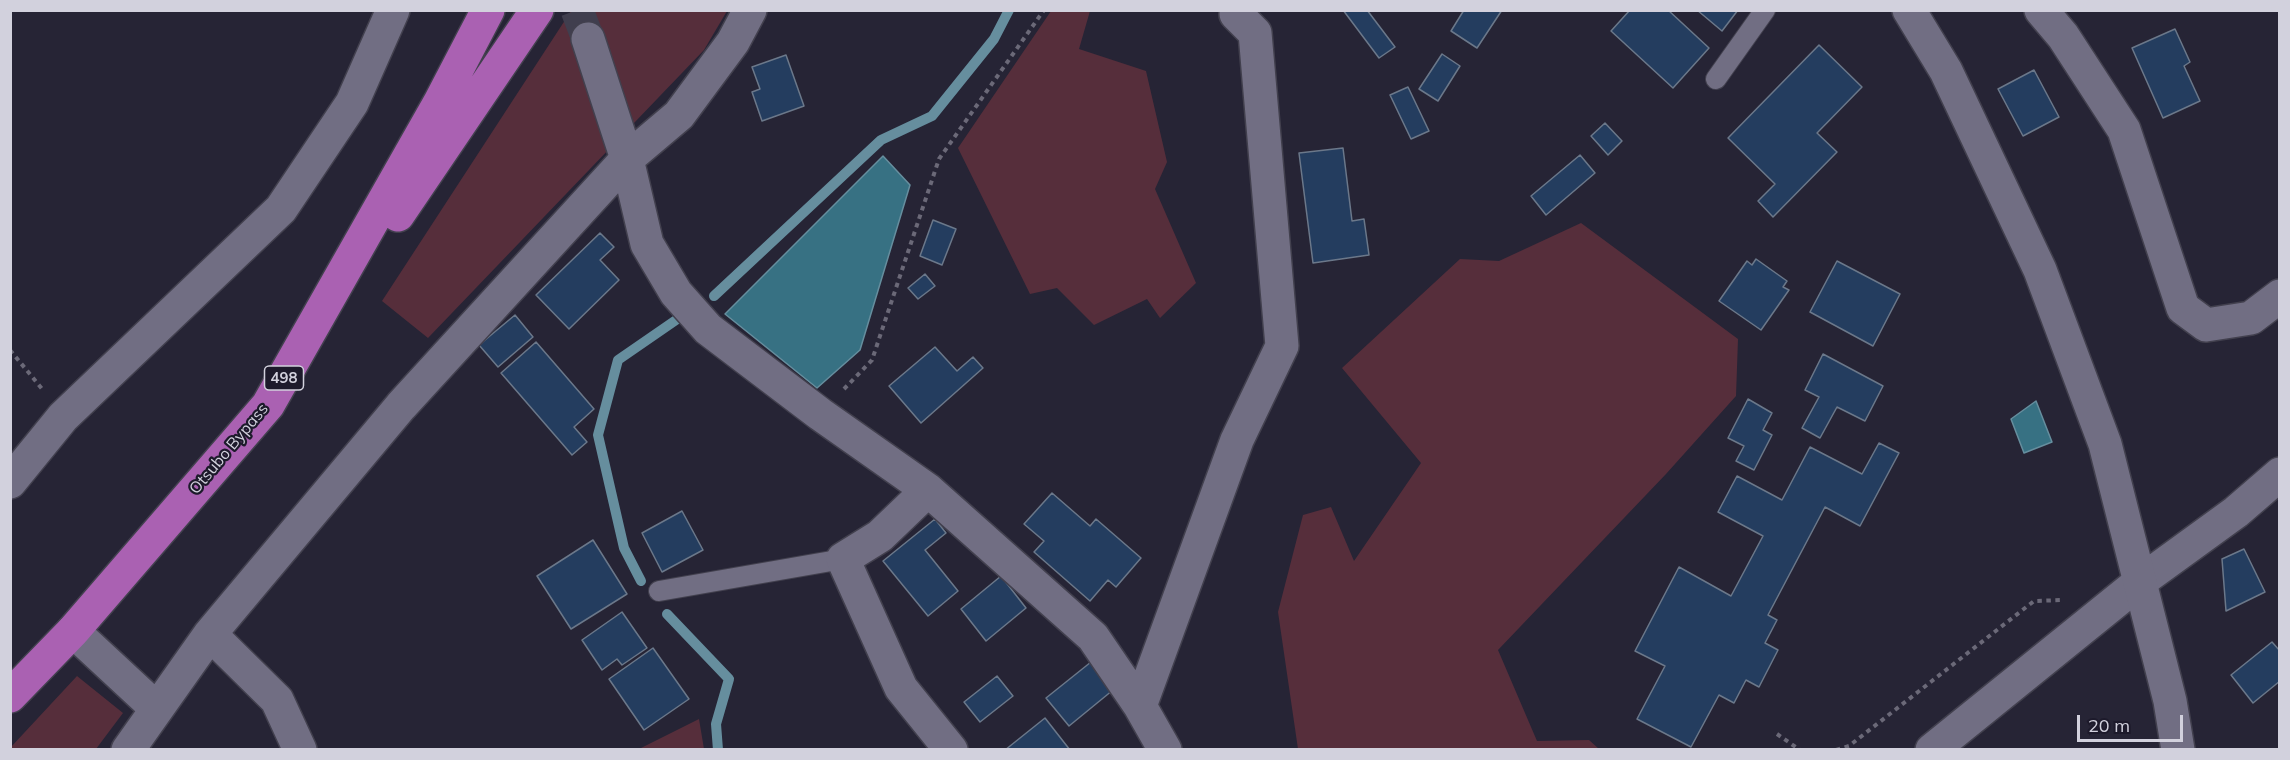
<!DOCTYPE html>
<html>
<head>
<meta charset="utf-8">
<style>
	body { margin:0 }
	#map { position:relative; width:2290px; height:760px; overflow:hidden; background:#262435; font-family:Mulish,sans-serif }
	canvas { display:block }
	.frame { position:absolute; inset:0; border:12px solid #d2d1dd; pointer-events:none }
	.scale { position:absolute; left:2077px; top:715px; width:106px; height:27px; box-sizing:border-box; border:3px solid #d2d1dd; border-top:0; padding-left:8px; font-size:18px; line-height:21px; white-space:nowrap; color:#d2d1dd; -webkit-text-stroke:4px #1d1a2b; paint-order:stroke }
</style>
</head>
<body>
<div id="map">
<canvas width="2290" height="760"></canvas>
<div class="frame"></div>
<div class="scale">20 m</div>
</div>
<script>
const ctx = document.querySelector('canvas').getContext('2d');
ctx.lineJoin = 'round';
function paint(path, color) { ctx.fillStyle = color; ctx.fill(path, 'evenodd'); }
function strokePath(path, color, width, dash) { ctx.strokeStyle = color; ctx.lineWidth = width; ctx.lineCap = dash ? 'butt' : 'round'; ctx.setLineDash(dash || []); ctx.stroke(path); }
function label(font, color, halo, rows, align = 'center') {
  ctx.font = font + ' Mulish,sans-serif'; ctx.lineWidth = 4.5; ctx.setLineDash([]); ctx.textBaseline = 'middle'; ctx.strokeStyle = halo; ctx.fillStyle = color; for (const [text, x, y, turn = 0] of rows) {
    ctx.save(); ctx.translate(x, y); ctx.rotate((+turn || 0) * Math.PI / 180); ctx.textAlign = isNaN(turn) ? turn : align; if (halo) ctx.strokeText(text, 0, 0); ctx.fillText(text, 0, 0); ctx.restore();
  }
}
paint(new Path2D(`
	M571,11H727L704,50L428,338L382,301Z
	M1051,11H1090L1079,49L1146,71L1167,162L1155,189L1196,283L1160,318L1147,299L1094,325L1057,288L1030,294L958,148Z
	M1581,223L1738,339L1736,396L1666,474L1498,650L1537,741L1589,740L1599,749H1298L1278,612L1303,515L1331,507L1354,561L1421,463L1342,368L1460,259L1499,261Z
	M77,676L123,713L96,749H11V747Z
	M699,719L704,749H639Z`), '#562e3b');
const water = new Path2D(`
	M883,156L910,185L860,350L817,388L725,314Z
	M2036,401L2052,442L2024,453L2011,419Z`);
paint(water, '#377183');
strokePath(water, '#668e9e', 1.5);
strokePath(new Path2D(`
	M714,296L881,140L932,116L994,39L1009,10
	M641,581L624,548L598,435L618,360L676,320
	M667,614L729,679L716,724L718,750`), '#668e9e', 10);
const building = new Path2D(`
	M1343,10H1367L1395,47L1379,58Z
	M1464,10H1502L1477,48L1451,31Z
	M1630,10H1668L1709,48L1673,88L1611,31Z
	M1697,10H1738L1722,31Z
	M2175,29L2190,62L2184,66L2200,101L2163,118L2132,48Z
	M1819,45L1862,87L1817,133L1837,152L1773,217L1758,201L1775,184L1728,138Z
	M1442,54L1460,66L1438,101L1419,89Z
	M786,55L804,106L762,121L752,92L760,89L752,67Z
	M2034,70L2059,117L2023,136L1998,89Z
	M1408,87L1429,131L1411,139L1390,95Z
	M1605,123L1622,141L1608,155L1591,136Z
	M1343,148L1352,221L1364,219L1369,255L1313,263L1299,153Z
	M1580,155L1595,173L1546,215L1531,196Z
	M933,220L956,229L942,265L920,256Z
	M600,233L614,247L600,260L619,280L569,329L536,295Z
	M1756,259L1787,281L1783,287L1789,290L1761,330L1719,301L1747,261L1752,265Z
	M1837,261L1900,294L1873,346L1810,312Z
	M925,274L935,286L918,299L908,288Z
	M515,315L533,337L498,367L479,345Z
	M536,342L594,409L574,427L587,442L572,455L501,373Z
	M935,347L957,371L973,357L983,368L921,423L889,386Z
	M1823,354L1883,386L1865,421L1837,407L1820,438L1802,428L1819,397L1805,390Z
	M1748,399L1772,413L1763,430L1772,435L1754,470L1736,461L1744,446L1728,438Z
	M1879,443L1899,453L1860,526L1825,507L1768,615L1777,620L1765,643L1778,650L1759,687L1746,680L1734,703L1719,695L1691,747L1637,719L1665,666L1635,651L1679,567L1731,596L1763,536L1718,512L1737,476L1782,500L1810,447L1862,474Z
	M1052,493L1090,526L1096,519L1141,558L1116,587L1108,580L1090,601L1034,552L1044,541L1024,524Z
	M682,511L703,550L662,572L642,533Z
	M935,519L946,533L925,550L958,591L928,616L883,561Z
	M593,540L627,594L571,629L537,576Z
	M2244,549L2265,592L2226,611L2222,559Z
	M1001,576L1026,608L986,641L961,609Z
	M622,612L647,648L622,665L617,659L602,670L582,640Z
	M2272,642L2280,651V681L2253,703L2231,675Z
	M653,648L689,699L644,730L609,679Z
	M1091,662L1113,690L1069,726L1046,698Z
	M997,676L1013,696L980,722L964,702Z
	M1045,718L1070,750H1005Z`);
paint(building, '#243d5f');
strokePath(building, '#6b788a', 1.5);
strokePath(new Path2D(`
	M577,10L588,39`), '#403e4e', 33, [33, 16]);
const service = new Path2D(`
	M1716,79L1765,10
	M659,591L843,559`);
const minor = new Path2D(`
	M2041,10L2063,36L2124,130L2183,308L2206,325L2251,318L2280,296
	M588,39L627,159L647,244L676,293L708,329L820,414L928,490L1093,637L1140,706L1165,750
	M10,482L63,417L281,209L352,103L393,10
	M928,490L880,536L843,559L901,688L951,750
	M73,631L157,709
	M210,634L277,700L300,750
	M1140,706L1237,440L1282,346L1255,33L1236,14
	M128,750L210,634L401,406L627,159L679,115L733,42L750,10
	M1932,750L2141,581L2236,512L2280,474`);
const tertiary = new Path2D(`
	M1909,10L1946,71L2040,270L2105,444L2170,701L2178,750`);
const trunk = new Path2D(`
	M398,215L537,10
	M10,696L73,631L268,405L440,102L488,10`);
strokePath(service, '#42404e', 22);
strokePath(minor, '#42404e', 36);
strokePath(tertiary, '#42404e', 36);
strokePath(trunk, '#42404e', 36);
strokePath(new Path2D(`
	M10,350L43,390
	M844,389L872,360L939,159L1044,10
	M1777,734L1800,750
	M1836,750L1849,746L2034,601L2062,600`), '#6b6978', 4, [4.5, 4.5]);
strokePath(service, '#716e83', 20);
strokePath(minor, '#716e83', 33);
strokePath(tertiary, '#716e83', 33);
strokePath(trunk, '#aa61b2', 33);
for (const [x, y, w] of [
	[284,378,39]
]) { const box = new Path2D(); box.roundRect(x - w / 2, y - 12, w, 24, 4.5); ctx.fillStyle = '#1d1a2b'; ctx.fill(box); strokePath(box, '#d2d1dd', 1.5); }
label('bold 15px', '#d2d1dd', null, [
	["498",284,378]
]);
label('16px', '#d2d1dd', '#1d1a2b', [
	["Otsubo Bypass",229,449,-50]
]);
</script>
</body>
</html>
